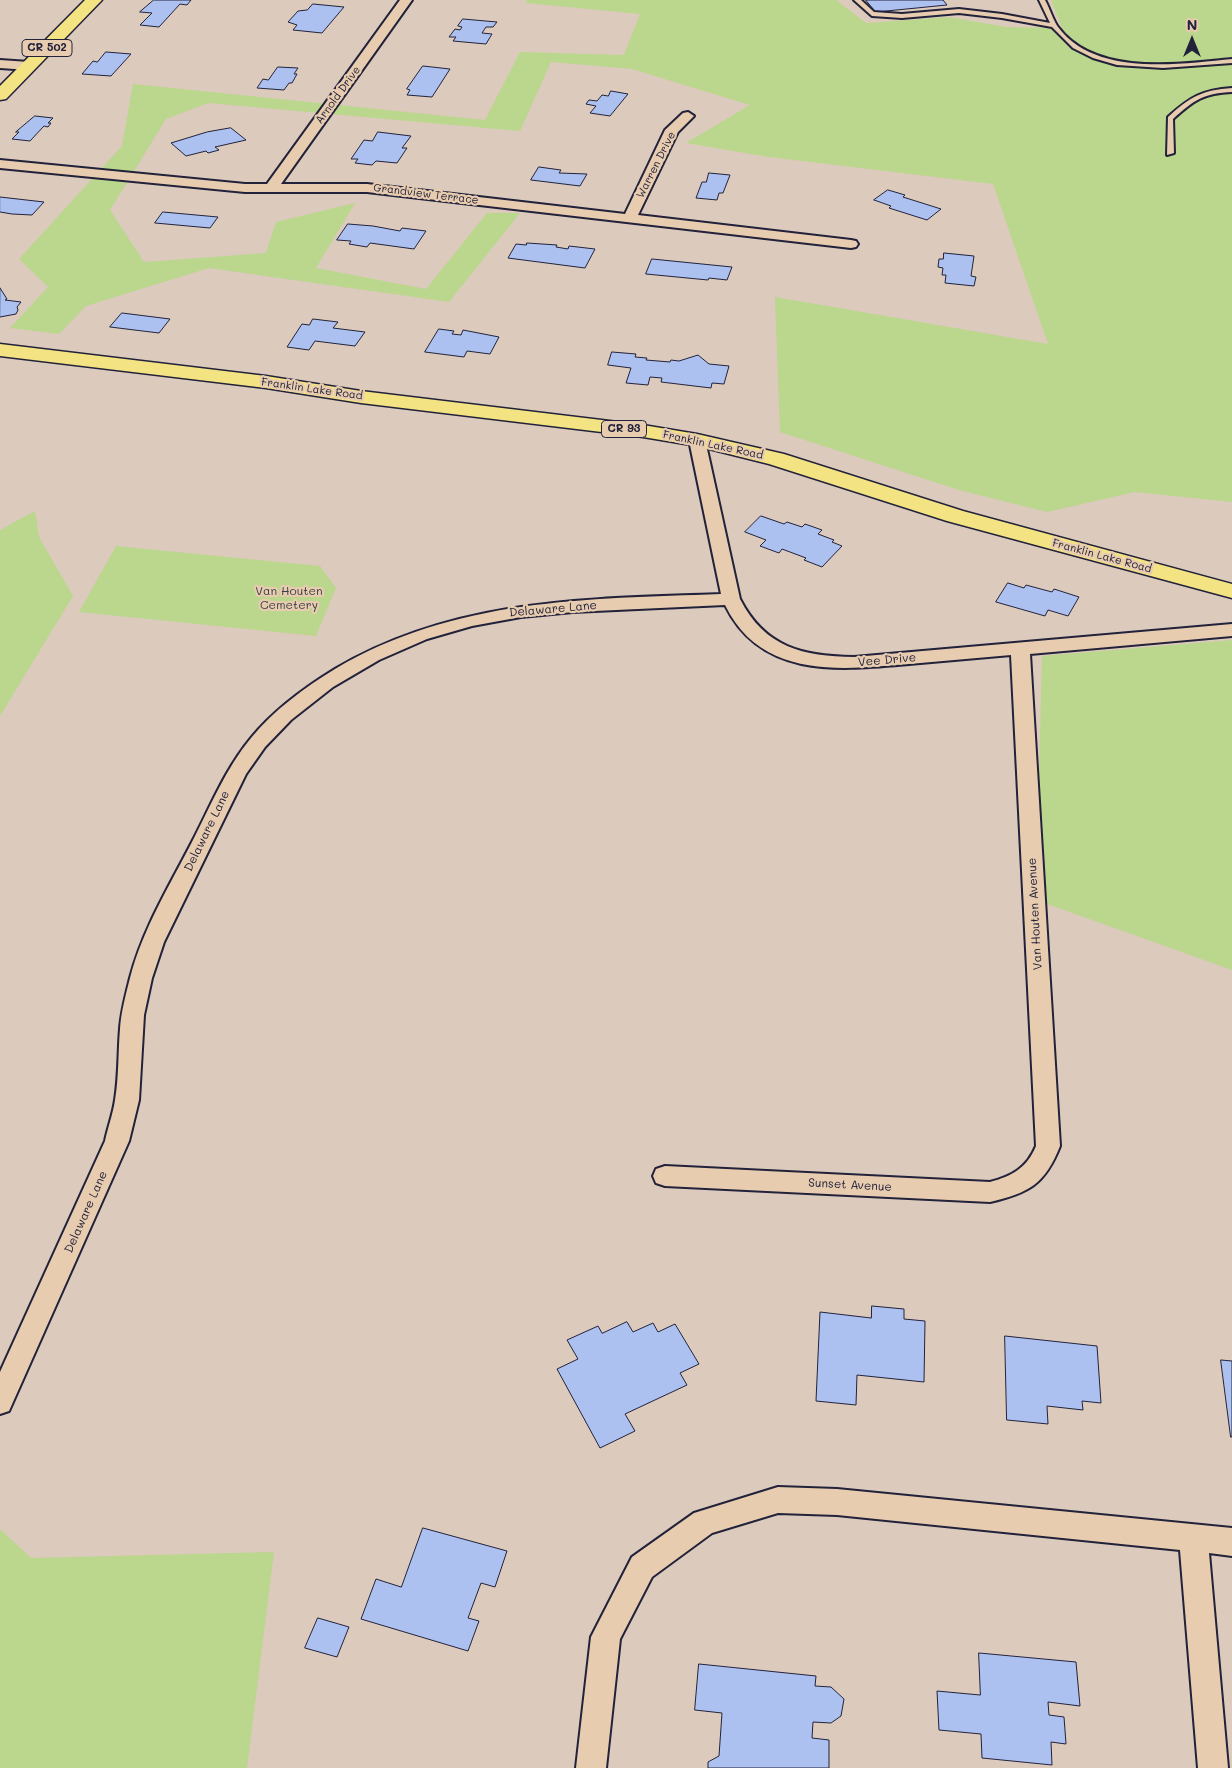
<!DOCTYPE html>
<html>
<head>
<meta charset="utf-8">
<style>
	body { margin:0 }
	#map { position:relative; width:1232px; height:1768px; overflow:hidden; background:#dccabc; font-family:Mali,sans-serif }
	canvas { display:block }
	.north { position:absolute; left:1167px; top:15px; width:50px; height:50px; -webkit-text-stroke:4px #e8ccaf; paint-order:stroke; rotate:0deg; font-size:14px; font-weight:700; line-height:20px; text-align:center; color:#22223b }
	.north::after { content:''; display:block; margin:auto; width:18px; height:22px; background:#22223b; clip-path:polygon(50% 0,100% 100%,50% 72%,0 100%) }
</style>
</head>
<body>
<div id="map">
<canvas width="1232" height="1768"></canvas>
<div class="north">N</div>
</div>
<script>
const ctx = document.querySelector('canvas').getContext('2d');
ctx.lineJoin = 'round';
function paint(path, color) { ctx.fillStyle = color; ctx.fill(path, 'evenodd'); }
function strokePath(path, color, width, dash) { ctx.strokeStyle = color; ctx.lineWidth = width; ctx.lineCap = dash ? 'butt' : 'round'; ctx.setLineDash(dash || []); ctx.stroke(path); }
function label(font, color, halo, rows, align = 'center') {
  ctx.font = font + ' Mali,sans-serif'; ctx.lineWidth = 4.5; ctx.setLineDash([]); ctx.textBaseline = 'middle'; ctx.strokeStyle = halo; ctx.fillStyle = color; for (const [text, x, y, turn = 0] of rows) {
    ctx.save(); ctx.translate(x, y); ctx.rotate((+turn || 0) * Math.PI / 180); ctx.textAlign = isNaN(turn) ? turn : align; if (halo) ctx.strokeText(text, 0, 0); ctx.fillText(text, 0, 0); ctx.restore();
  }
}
paint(new Path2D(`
	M527,0H836L866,23L949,17L1006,27L1062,28L1051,0H1232V502L1135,492L1047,512L959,490L780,432L775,297L1048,344L993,184L769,157L686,143L750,105L632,69L551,62L520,131L208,103L166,119L110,210L144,262L266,253L276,222L355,203L316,268L426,289L487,213H520L449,302L209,268L86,306L59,334L10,328L48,287L19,259L122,146L133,84L485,120L520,52L624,55L640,14L526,3Z
	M35,511L39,537L73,596L0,716V530Z
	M116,546L320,566L336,588L316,636L79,612Z
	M1232,640V970L1036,900L1042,656Z
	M0,1529L31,1558L274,1552L247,1768H0Z`), '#bbd68d');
const building = new Path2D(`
	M154,0H191L187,5L180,4L159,27L140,25L152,13L140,12Z
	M866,0H943L947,5L876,12Z
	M313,4L344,7L322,33L293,30L297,25L288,22L298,11L307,10Z
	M463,19L497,22L493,27H486L482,33L492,34L486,44L453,41L456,37H449L455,29L460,30L462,27L458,26Z
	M106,52L131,54L111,76L82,74L93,61L97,62Z
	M423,66L450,69L432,97L407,95L410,90L407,89Z
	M278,67L298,68L294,74H297L292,83H289L284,90L257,88L263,79L268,80Z
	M611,91L628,94L610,116L590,113L596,106L586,104L589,100L597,101L602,95L608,96Z
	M35,116L53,118L48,123H51L48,127L44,126L30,141L12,139L19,132H16Z
	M231,128L246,140L215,147L219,150L208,153L206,151L186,156L171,143L207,132Z
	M378,132L411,136L402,148H407L397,163L376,161L372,165L355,163L358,159H351L364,140L372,141Z
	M539,167L561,170L559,173L587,174L580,186L531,180Z
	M709,173L730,175L723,193H719L717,200L696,198L702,182H706Z
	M888,190L905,195L903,197L941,209L927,220L889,208L891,206L874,200Z
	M0,197L44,202L32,215L12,214L0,212Z
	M163,212L218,217L210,228L155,223Z
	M348,224L373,226L400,231L402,228L426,231L414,249L370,243L367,247L349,244L351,241L337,240Z
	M527,243L557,245L556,247L568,249L569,246L595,249L585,268L508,258L516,244L526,245Z
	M944,253L974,256L971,276L976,277L974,286L945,283L946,275H942L943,268L938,267L939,259H943Z
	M652,259L732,267L727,280L709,278L708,280L646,274Z
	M0,288L7,299L5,300L21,302L17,307L18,310L16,314L0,317Z
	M122,313L170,319L159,333L110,327Z
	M313,319L338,322L333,328L365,332L355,346L315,341L309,350L287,347L302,324L309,325Z
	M439,329L454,331L452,334L461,335L463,330L499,337L490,354L467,351L464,357L425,352Z
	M612,352L636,354L635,357L647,358L646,360L670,362L671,360L679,361L698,355L709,364L729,366L724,384L712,383L711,388L661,382L662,378L650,377L648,385L626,383L631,368L608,365Z
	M761,516L784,524L787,522L802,527L805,524L822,530L818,534L834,540L832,542L842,546L822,567L804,560L806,558L782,549L779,553L760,546L766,540L745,532Z
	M1008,583L1024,588L1026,585L1052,592L1054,589L1079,597L1068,616L1048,610L1045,616L996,602Z
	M872,1306L904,1309V1319L925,1321L924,1382L857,1375L856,1405L816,1401L820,1312L871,1318Z
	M627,1322L633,1332L653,1323L658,1332L675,1324L699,1364L680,1373L687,1385L625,1414L635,1431L600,1448L557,1369L578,1359L567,1340L598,1326L602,1333Z
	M1005,1336L1097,1346L1101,1403L1082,1401L1083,1410L1047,1406L1048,1424L1007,1420Z
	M1221,1360L1232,1361V1437H1231Z
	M423,1528L507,1551L495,1587L481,1583L468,1618L479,1621L468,1651L361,1619L376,1579L401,1587Z
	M318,1618L349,1627L337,1657L305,1648Z
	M979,1653L1076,1662L1080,1706L1048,1702L1049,1715L1064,1717L1066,1744L1051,1742L1052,1765L982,1758L981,1734L939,1730L937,1691L980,1695Z
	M699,1664L816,1676L815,1686L831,1687L844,1699L841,1716L831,1723L813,1722L812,1738L829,1740V1768H708V1762L719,1756L722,1713L695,1710Z`);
paint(building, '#acc1f0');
strokePath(building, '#22223b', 1);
const lane = new Path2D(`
	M854,0H861L874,12L902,14L959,9L1002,14L1050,23L1039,0H1045C1050,9 1053,20 1058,27C1095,77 1179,64 1232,59V63L1163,68L1117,65L1093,58L1073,48L1052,27L1002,18L959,13L902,18L872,16Z
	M1232,88V92C1204,93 1194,100 1173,119L1174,153L1167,155L1168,117C1190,97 1202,90 1232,88Z`);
const street = new Path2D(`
	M400,0H412L281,184H367L625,214L665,130L683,113L688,112L694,116L678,132L638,215L851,240L856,241L858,244L856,247L851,248L367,192H245L0,168V160L245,184H267Z
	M0,60L29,62L35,66L29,70L0,68Z
	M697,435L703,437L705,440L740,599C765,648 803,656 854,657L1232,624V636L1030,654L1060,1146C1045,1184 1029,1193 990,1202L665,1186L656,1183L653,1176L656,1169L665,1166L990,1182C1012,1176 1027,1168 1036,1146L1011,655C977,658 943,661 909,664C839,670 761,679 725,605L573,612L521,617L472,626L427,639L379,660L333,687L291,720L265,747L246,774L164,942L152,978L144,1015L139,1100L129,1141L9,1411L0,1414V1372L105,1141C108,1127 113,1114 115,1100C119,1076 118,1052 120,1029C121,1012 126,994 130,978C143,928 170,885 193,840C211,805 226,768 251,738C274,710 304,688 335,669C455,598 586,599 721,594L689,440L691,437Z
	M778,1487L837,1489L1232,1528V1556L1209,1553L1228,1768H1198L1180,1550L837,1515L778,1513L712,1533L652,1577L620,1639L606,1768H576L591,1637L632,1557L694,1513Z`);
const primary = new Path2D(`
	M85,0H102L6,99L0,100V86Z
	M0,344L266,376L361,391L643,425L697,434L784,454L963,511L1232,584V598L947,521L769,464L697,446L643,437L361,403L266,388L0,356Z`);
strokePath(lane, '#22223b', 4);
strokePath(street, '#22223b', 4);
strokePath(primary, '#22223b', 3);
paint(lane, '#e8ccaf');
paint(street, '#e8ccaf');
paint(primary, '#f4e382');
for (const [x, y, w] of [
	[47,48,50],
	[624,429,45]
]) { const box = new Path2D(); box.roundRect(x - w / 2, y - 8.5, w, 17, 4); ctx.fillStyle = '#e8ccaf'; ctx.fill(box); strokePath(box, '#22223b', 1); }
label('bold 11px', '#22223b', null, [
	["CR 502",47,48],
	["CR 93",624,429]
]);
label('11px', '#22223b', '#e8ccaf', [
	["Arnold Drive",338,95,-54],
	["Warren Drive",656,165,-63],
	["Grandview Terrace",426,194,7],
	["Franklin Lake Road",312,389,8],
	["Franklin Lake Road",713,445,12],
	["Franklin Lake Road",1102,556,15]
]);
label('12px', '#393d47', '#e8ccaf', [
	["Van Houten",289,591],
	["Cemetery",289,605]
]);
label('12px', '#22223b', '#e8ccaf', [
	["Delaware Lane",553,609,-5],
	["Vee Drive",887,660,-5],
	["Delaware Lane",207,831,-64],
	["Van Houten Avenue",1035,914,-93],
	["Sunset Avenue",850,1185,3],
	["Delaware Lane",86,1212,-66]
]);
</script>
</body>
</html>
